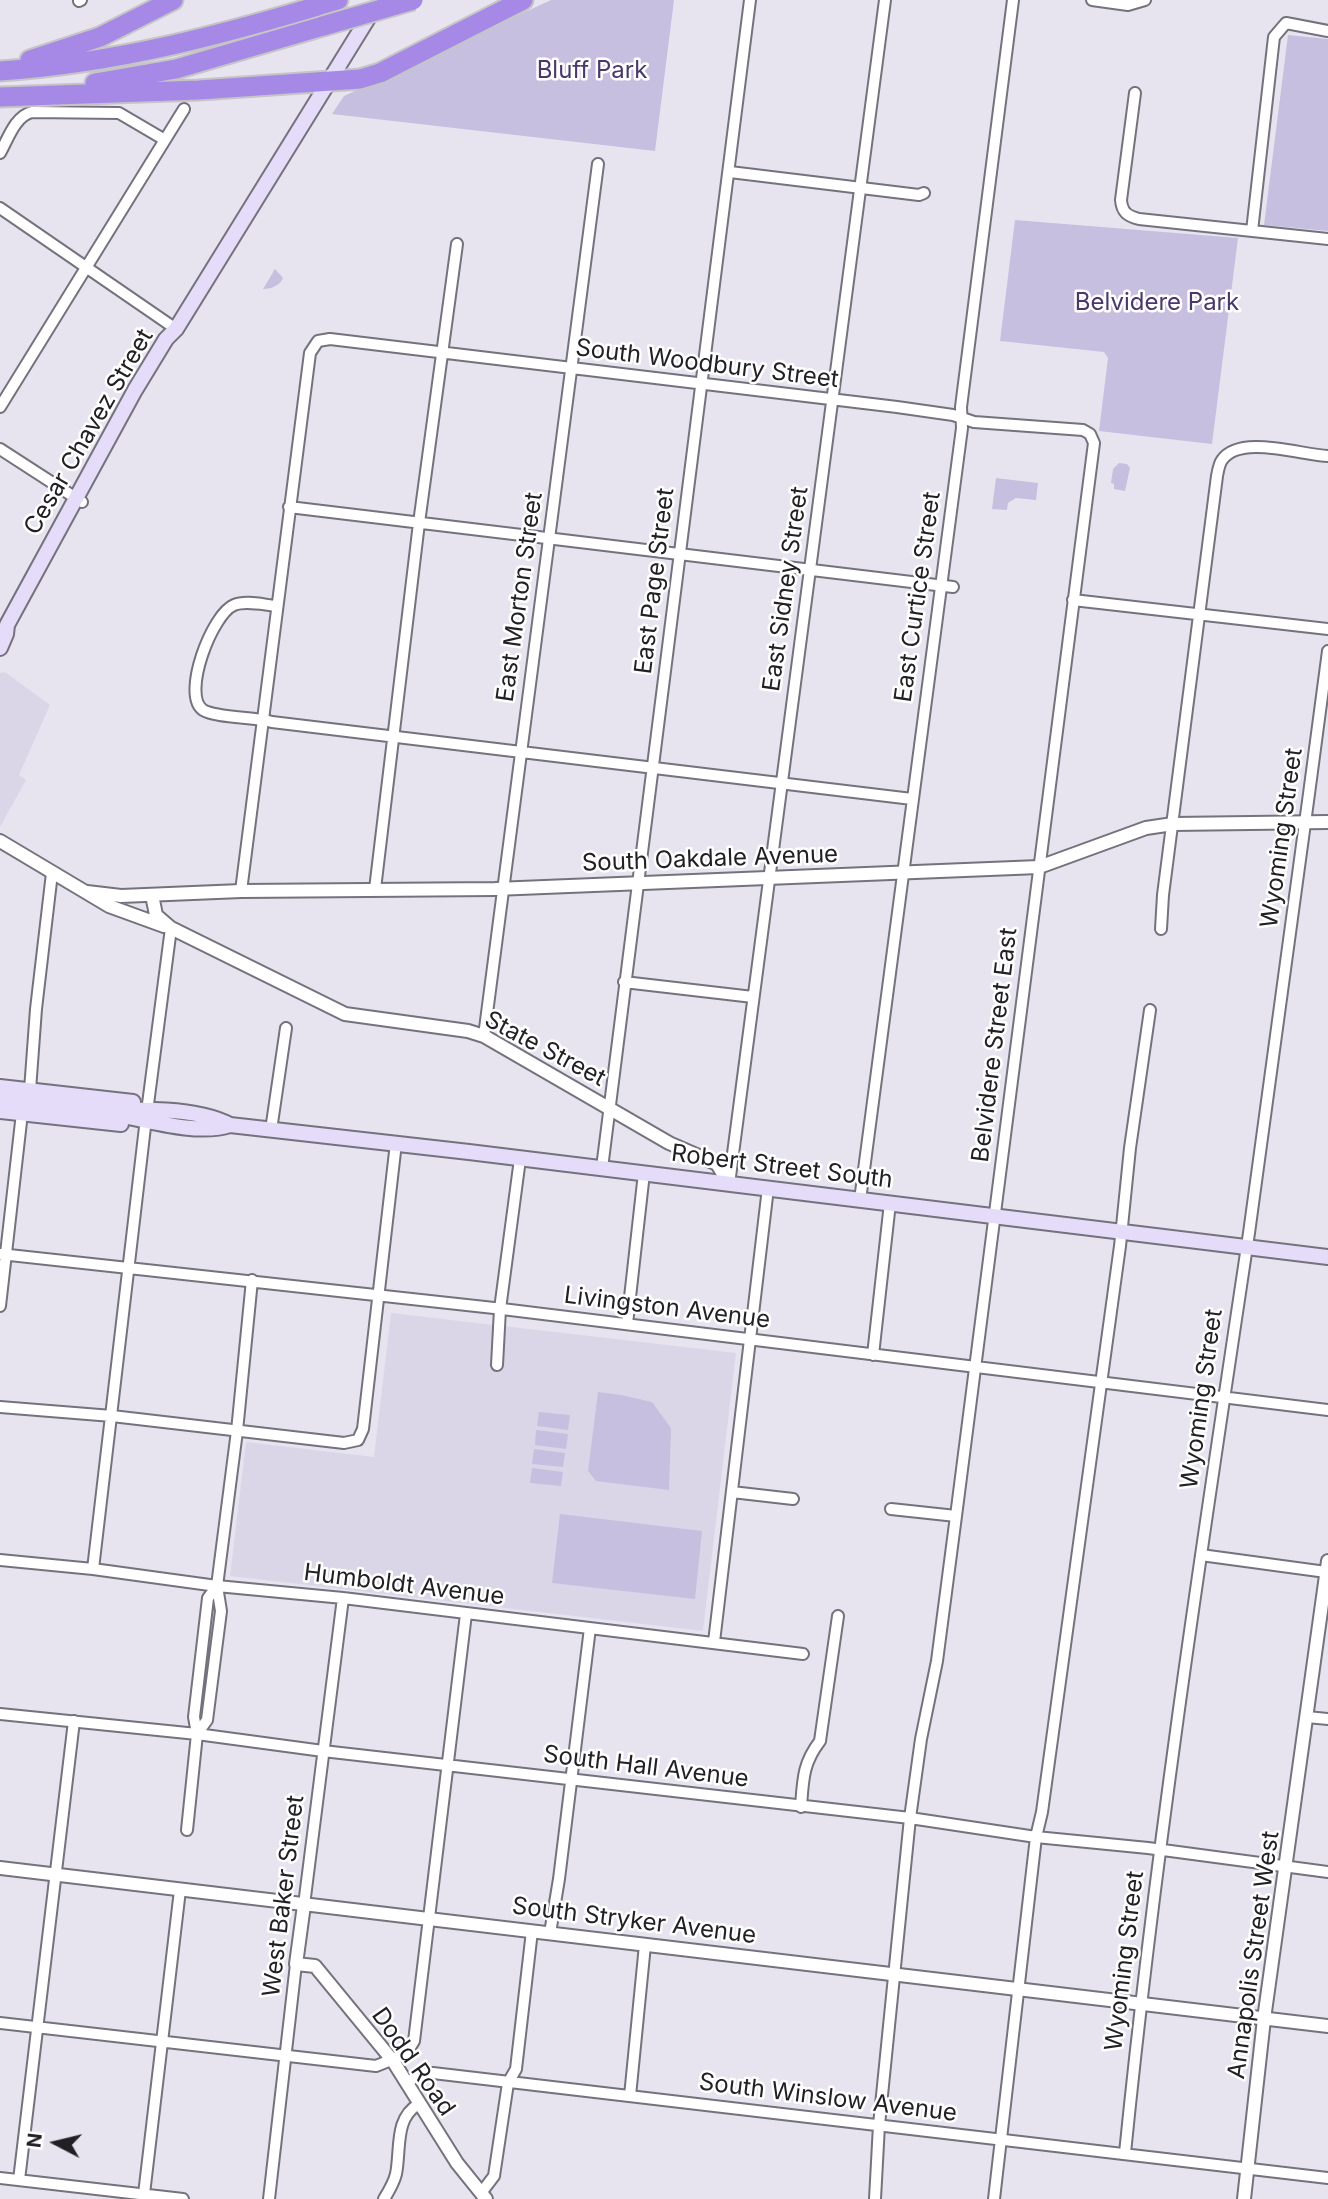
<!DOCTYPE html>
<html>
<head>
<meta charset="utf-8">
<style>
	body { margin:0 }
	#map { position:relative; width:1328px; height:2199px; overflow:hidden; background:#e7e4f0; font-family:Inter,sans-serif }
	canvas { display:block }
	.north { position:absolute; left:21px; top:2108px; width:70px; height:70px; -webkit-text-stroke:5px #fff; paint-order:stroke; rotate:277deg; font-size:19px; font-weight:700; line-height:28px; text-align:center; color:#212024 }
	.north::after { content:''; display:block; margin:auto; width:24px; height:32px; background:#212024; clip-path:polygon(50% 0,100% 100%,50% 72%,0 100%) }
</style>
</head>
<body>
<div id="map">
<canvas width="1328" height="2199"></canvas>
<div class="north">N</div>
</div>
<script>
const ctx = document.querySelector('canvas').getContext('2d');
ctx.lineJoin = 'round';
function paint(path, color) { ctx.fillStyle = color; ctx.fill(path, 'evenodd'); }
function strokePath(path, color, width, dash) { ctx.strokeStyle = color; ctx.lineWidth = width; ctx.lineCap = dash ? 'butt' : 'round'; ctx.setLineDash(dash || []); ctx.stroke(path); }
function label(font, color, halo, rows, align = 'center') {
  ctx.font = font + ' Inter,sans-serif'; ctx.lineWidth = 5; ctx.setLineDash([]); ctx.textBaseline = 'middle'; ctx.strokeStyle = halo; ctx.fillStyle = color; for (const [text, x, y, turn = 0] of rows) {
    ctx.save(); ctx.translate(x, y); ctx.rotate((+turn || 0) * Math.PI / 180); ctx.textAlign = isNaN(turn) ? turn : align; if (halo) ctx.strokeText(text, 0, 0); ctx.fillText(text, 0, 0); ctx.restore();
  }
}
paint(new Path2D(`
	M5,672L50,705L19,775L26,780L0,827V673Z
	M391,1313L736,1353L703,1631L230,1576L246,1442L374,1457Z`), '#dad6e8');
paint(new Path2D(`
	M551,0H674L655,151L332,114L344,96Z
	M1288,35L1328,39V231L1264,225Z
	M1015,220L1238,238L1212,444L1099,431L1108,358L1104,352L1000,341Z
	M275,269L283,278C280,286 270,289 263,289Z
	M1119,463L1127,464L1130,468L1125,491L1114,489V484L1111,483L1113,469Z
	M996,478L1038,483L1036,500L1016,498L1008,503L1007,510L992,509Z
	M598,1392L621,1395L652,1402L671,1428L669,1490L596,1481L588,1471Z
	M539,1412L570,1415L568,1430L537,1426Z
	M536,1430L568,1434L566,1449L535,1445Z
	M534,1449L565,1453L563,1467L532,1464Z
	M532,1468L563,1472L561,1486L530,1483Z
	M560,1514L702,1531L695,1599L552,1583Z`), '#c7bfdf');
const minor = new Path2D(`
	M1092,0L1128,5L1145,0
	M79,1L81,0
	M1135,93L1121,200C1122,212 1127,216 1139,219L1328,239
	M0,153C8,139 15,116 32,112L119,113L165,140
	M730,172L919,195L924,193
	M0,208L176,329
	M1252,231L1274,37L1286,23L1328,31
	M0,407L184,109
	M0,449L82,502
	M289,507L953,587
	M1073,600L1328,629
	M277,606C264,605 246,600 234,605C212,614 181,695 203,710C216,718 255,717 272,722L912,799
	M375,889L419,523L457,244
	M241,891L310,353L318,341L330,339L897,407L953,415L974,422L1083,430L1090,434L1094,443L956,1516L937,1661L921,1739L910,1818L879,2125L875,2199
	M1161,929L1163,895L1217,476C1218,471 1219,464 1222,460C1240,434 1301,455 1328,456
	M624,982L753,997
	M484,1036L598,164
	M30,1090L36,1009L52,873
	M148,1104L171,928
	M271,1130L286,1028
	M602,1168L750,0
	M729,1184L885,0
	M860,1200L962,428L961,407L1013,0
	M0,1254L494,1308L1328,1410
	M0,1306L22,1113
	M627,1324L644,1173
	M873,1355L890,1203
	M497,1365L500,1309L520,1159
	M0,1407L112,1416L344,1443L358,1440L363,1429L396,1143
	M732,1492L793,1499
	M891,1509L956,1516
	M1201,1555L1326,1572
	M0,1560L93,1569L217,1586L343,1598L803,1654
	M93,1569L145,1127
	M714,1642L768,1188
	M0,1714L197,1734L323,1751L910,1818L1036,1837L1148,1848L1328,1872
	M1307,1717L1328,1719
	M197,1734L207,1720L221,1611L217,1586L237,1431L252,1280
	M801,1807C803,1779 803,1763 820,1741L838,1616
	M187,1830L197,1734L194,1717L208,1598L217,1586
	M304,1905L343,1598
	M550,1933L559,1879L590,1628
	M0,2023L376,2066L406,2054L414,2041L466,1614
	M406,2083L421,2074L433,2073L1328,2178
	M630,2096L645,1945
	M1125,2153C1156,1845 1203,1539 1249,1233C1277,1039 1302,845 1328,651
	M0,2178L183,2199
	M19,2180L74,1721
	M481,2193L494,2176L508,2083L516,2069L532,1931
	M144,2194L180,1890
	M269,2199L296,1964
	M384,2199C389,2191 394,2182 396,2174C401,2149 394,2118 419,2104
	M994,2199L1036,1837L1042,1812L1120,1246L1130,1148L1150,1010`);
const tertiary = new Path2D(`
	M0,841L109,906L164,926
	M87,892L121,896L241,891L495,889L1039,867L1146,828L1173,824L1328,822
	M152,895L156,915L171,928L345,1014L468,1031L484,1036L669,1143L717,1164L729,1184
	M0,1868L1328,2026
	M304,1905L296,1964L315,1966L393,2061L457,2163L486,2199
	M1244,2199L1264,2019L1328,1561`);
const secondary = new Path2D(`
	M0,648L6,634L7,625L135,390L166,339L176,329L373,10
	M0,1087L133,1102
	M0,1100C32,1103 65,1106 97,1111C135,1116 194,1137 230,1125
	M0,1111L121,1124
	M100,1111C138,1109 196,1107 230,1125L469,1152L1328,1257`);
const motorway = new Path2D(`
	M30,60L100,37L173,0
	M0,71C118,63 226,34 338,0
	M95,83L176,69L323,26
	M0,97L199,90L360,79L380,73L523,0`);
strokePath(minor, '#74727c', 14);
strokePath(tertiary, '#74727c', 16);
strokePath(secondary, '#74727c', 18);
strokePath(motorway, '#c5c5c6', 23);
strokePath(minor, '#fff', 10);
strokePath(tertiary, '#fff', 12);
strokePath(secondary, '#e4dcf8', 14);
strokePath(motorway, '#a689e6', 19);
const motorwayBridge = new Path2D(`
	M323,26L413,0`);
strokePath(motorwayBridge, '#c5c5c6', 23, []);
strokePath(motorwayBridge, '#a689e6', 19);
label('24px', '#4a386d', '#fff', [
	["Bluff Park",592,71],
	["Belvidere Park",1157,303]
]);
label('24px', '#212024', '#fff', [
	["South Woodbury Street",707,364,7],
	["Cesar Chavez Street",89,432,-60],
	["East Page Street",655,581,-83],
	["East Sidney Street",786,589,-82],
	["East Morton Street",520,597,-82],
	["East Curtice Street",918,597,-82],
	["Wyoming Street",1282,838,-82],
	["South Oakdale Avenue",710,859,-2],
	["Belvidere Street East",995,1045,-83],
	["State Street",545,1049,28],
	["Robert Street South",782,1167,7],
	["Livingston Avenue",667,1308,7],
	["Wyoming Street",1202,1399,-82],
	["Humboldt Avenue",404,1585,7],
	["South Hall Avenue",646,1767,7],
	["West Baker Street",284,1896,-83],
	["South Stryker Avenue",634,1921,7],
	["Annapolis Street West",1254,1955,-82],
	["Wyoming Street",1125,1961,-83],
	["Dodd Road",413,2062,55],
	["South Winslow Avenue",828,2098,7]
]);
</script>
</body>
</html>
